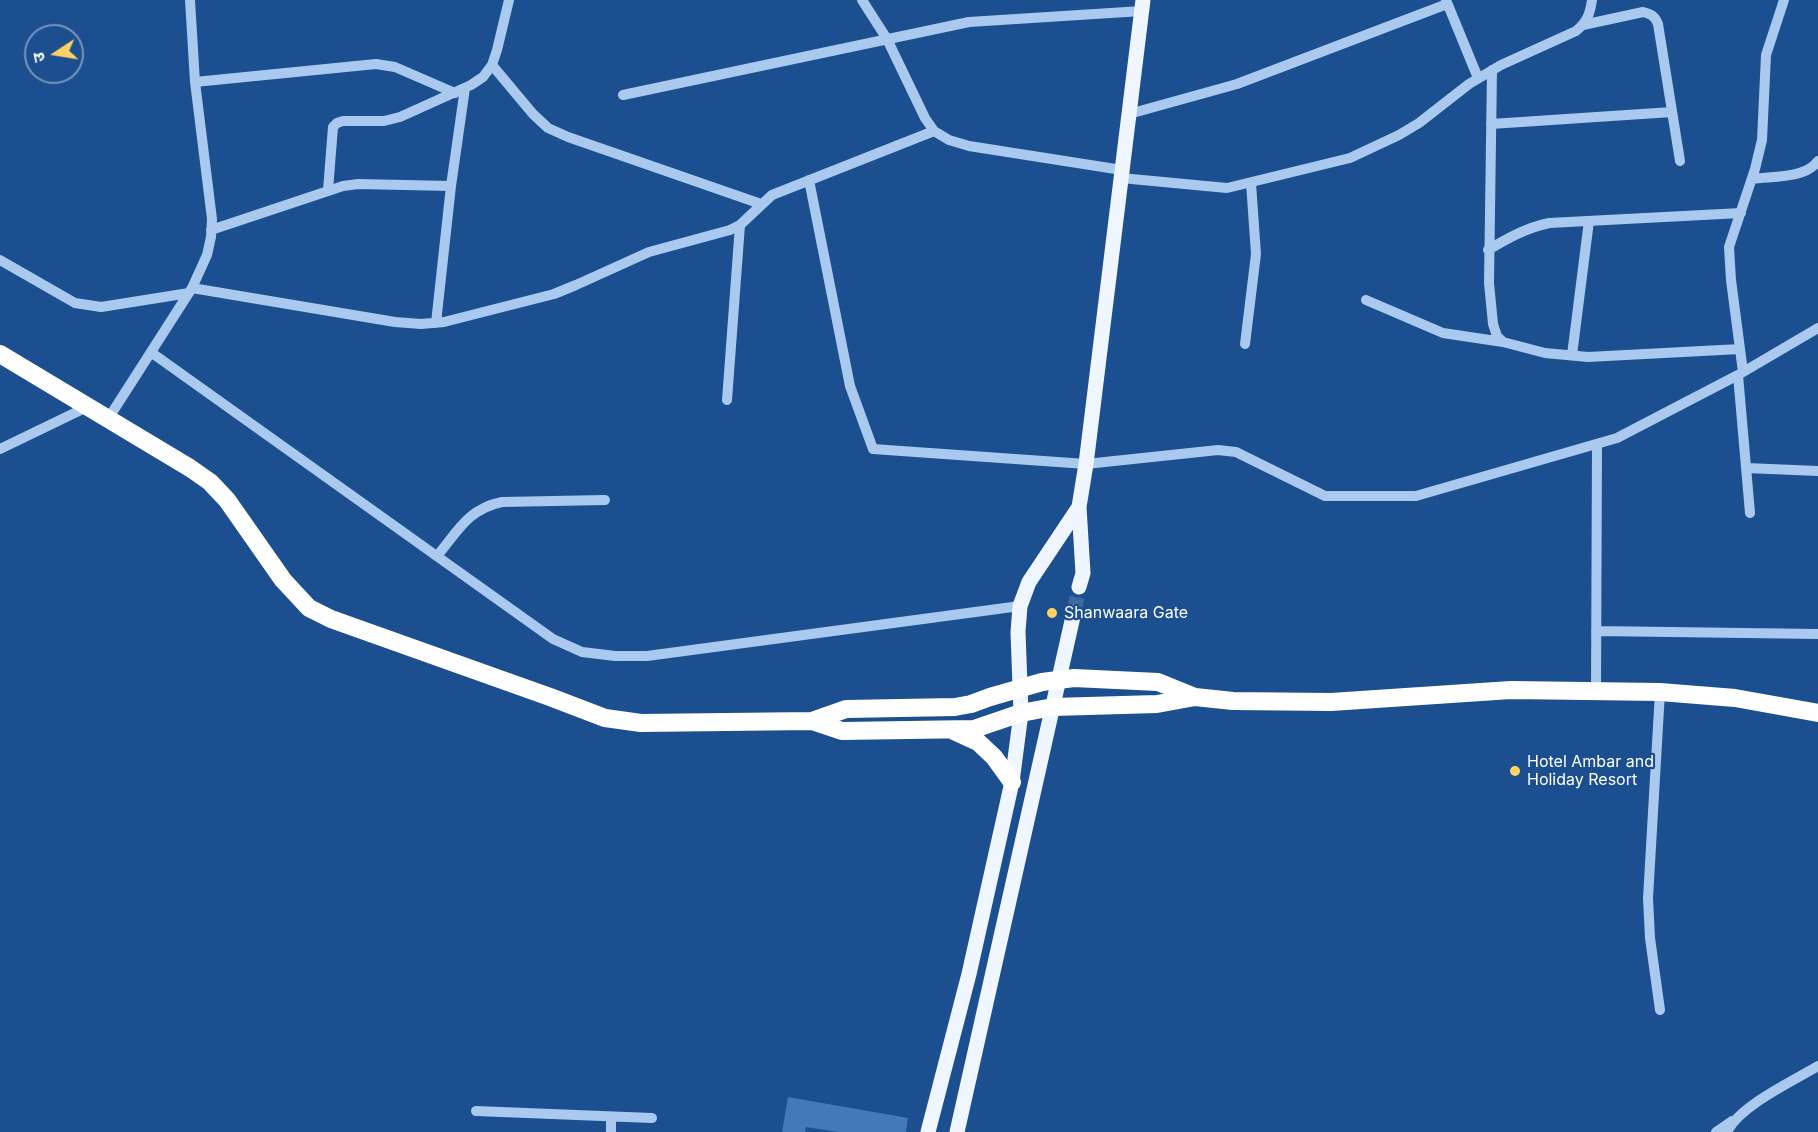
<!DOCTYPE html>
<html>
<head>
<meta charset="utf-8">
<style>
	body { margin:0 }
	#map { position:relative; width:1818px; height:1132px; overflow:hidden; background:#1b4f8f; font-family:Inter,"Noto Sans Devanagari",sans-serif }
	canvas { display:block }
	.north { position:absolute; left:24px; top:24px; width:60px; height:60px; box-sizing:border-box; background:#1b4f8f; border:2px solid #7695bc; border-radius:50%; rotate:258deg; font-size:16px; font-weight:700; line-height:24px; text-align:center; color:#fff }
	.north::after { content:''; display:block; margin:auto; width:21px; height:27px; background:#ffd166; clip-path:polygon(50% 0,100% 100%,50% 72%,0 100%) }
</style>
</head>
<body>
<div id="map">
<canvas width="1818" height="1132"></canvas>
<div class="north">उ</div>
</div>
<script>
const ctx = document.querySelector('canvas').getContext('2d');
ctx.lineJoin = 'round';
function paint(path, color) { ctx.fillStyle = color; ctx.fill(path, 'evenodd'); }
function strokePath(path, color, width, dash) { ctx.strokeStyle = color; ctx.lineWidth = width; ctx.lineCap = dash ? 'butt' : 'round'; ctx.setLineDash(dash || []); ctx.stroke(path); }
function label(font, color, halo, rows, align = 'center') {
  ctx.font = font + ' Inter,sans-serif'; ctx.lineWidth = 4.5; ctx.setLineDash([]); ctx.textBaseline = 'middle'; ctx.strokeStyle = halo; ctx.fillStyle = color; for (const [text, x, y, turn = 0] of rows) {
    ctx.save(); ctx.translate(x, y); ctx.rotate((+turn || 0) * Math.PI / 180); ctx.textAlign = isNaN(turn) ? turn : align; if (halo) ctx.strokeText(text, 0, 0); ctx.fillText(text, 0, 0); ctx.restore();
  }
}
paint(new Path2D(`
	M788,1097L908,1118L906,1132H838L806,1127L805,1132H782Z`), '#4478b7');
strokePath(new Path2D(`
	M1074,612L1079,587`), '#3d69a0', 15, [15, 8]);
strokePath(new Path2D(`
	M862,0L887,39L925,118L934,131L949,140L969,146L1122,170
	M1446,0L1478,78
	M1583,25L1643,12C1651,14 1655,16 1658,24L1680,161
	M492,65L533,114L548,128L568,137L761,204
	M1492,70L1489,283L1493,324L1497,336L1503,342L1545,353L1588,357L1740,349
	M195,82L376,64L395,67L455,93
	M623,95L969,22L1142,11
	M1129,114L1237,84L1447,4
	M1491,124L1672,112
	M1121,178L1227,188L1350,158L1399,135L1419,123L1469,84L1501,65L1576,31C1587,22 1590,14 1592,0
	M1752,179C1773,176 1805,179 1818,161
	M809,180L850,386L873,449L1086,464L1218,450L1236,452L1325,496H1416L1617,438L1738,375L1818,328
	M328,190L333,127L337,123L343,121H384L400,117L471,85L483,77L492,65L497,50L509,0
	M211,230L343,186L358,184L451,186
	M1488,250C1508,238 1526,228 1549,223L1741,213
	M0,260L75,303L101,307L189,293
	M192,288L395,322L421,324L444,322L554,294L576,285L649,252L730,230L740,225L772,195L934,131
	M1366,300L1443,333L1503,342
	M436,323L451,186L465,88
	M1245,344L1256,254L1251,183
	M152,353L553,639L582,652L615,656H647L1020,606
	M1572,355L1589,221
	M1743,372L1731,280L1729,247L1755,169L1762,140L1766,55L1784,0
	M1738,375L1750,513
	M727,400L740,225
	M108,419L192,288L207,255L211,237L212,219L195,82L190,0
	M0,449L87,407
	M1746,468L1818,471
	M437,556C458,531 468,509 502,502L605,500
	M1596,631L1818,634
	M1596,691L1597,444
	M1660,692L1648,898L1650,938L1660,1010
	M476,1111L652,1118
	M611,1132V1117
	M1716,1132L1732,1121
	M1727,1132C1739,1106 1793,1081 1818,1066`), '#a9c9ee', 10);
strokePath(new Path2D(`
	M1079,587L1083,573L1079,507L1086,464L1143,0
	M928,1132L969,974L1012,782L1021,713L1018,632L1020,606L1029,582L1079,507
	M957,1132L1074,612`), '#f0f6ff', 15);
strokePath(new Path2D(`
	M0,354L190,468L210,482L227,500L283,580L309,608L331,619L550,697L605,718L641,723L812,721L842,731L974,729L1021,713L1053,707L1157,704L1195,697
	M812,721L846,709L955,707L971,704L990,697L1042,682L1074,678L1158,682L1195,697L1233,701L1331,702L1511,690L1660,692L1735,698L1818,713
	M954,731L978,742L994,757L1012,782`), '#fff', 18);
for (const [x, y, r, color] of [
	[1052,613,6,"#ffd166"],
	[1515,771,6,"#ffd166"]
]) { const dot = new Path2D(); dot.arc(x, y, r, 0, 2 * Math.PI); ctx.fillStyle = color; ctx.fill(dot); strokePath(dot, '#1b4f8f', 2); }
label('16px', '#fff', '#1b4f8f', [
	["Shanwaara Gate",1064,613],
	["Hotel Ambar and",1527,762],
	["Holiday Resort",1527,780]
], 'left');
</script>
</body>
</html>
